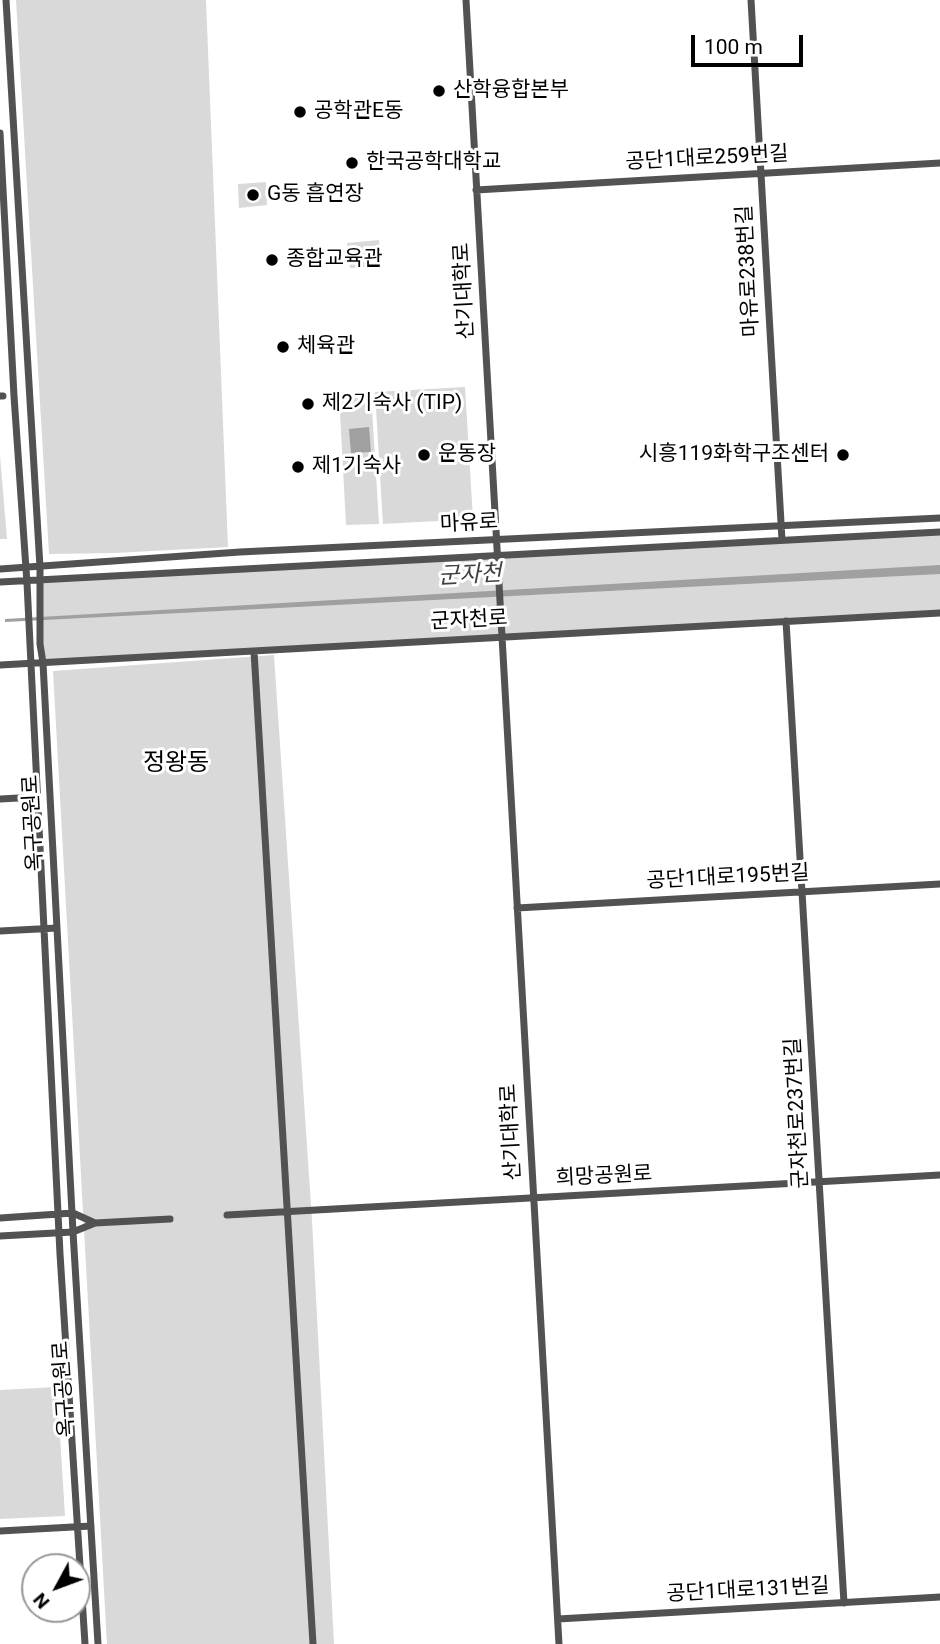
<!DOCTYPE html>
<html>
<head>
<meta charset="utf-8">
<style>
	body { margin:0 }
	#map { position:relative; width:940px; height:1644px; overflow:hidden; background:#fff; font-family:Roboto,sans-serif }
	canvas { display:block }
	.north { position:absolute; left:21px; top:1553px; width:70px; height:70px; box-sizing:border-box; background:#fff; border:2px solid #999; border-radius:50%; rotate:229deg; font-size:19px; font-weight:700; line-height:28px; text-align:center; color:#000 }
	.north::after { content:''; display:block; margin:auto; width:24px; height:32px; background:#000; clip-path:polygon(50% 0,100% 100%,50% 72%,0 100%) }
	.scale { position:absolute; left:691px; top:35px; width:112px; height:32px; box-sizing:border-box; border:4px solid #000; border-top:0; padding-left:9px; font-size:21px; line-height:24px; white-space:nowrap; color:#000; -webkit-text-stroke:5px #fff; paint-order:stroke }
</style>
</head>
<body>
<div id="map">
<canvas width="940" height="1644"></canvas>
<div class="north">N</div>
<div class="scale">100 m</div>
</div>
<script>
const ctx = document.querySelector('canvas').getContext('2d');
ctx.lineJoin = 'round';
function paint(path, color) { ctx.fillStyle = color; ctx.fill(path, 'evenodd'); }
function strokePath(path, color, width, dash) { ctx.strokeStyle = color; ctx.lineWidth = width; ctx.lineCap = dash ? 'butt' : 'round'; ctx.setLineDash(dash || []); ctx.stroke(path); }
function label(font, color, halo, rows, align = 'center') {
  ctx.font = font + ' Roboto,"Noto Sans KR",sans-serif'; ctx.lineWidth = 6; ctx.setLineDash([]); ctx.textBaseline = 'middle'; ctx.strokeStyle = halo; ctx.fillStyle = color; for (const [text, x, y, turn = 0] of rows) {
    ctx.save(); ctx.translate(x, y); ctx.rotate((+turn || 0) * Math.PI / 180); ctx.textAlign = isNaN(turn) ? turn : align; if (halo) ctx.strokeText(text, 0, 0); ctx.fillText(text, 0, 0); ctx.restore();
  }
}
paint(new Path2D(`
	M16,0H206L228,547L115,553L49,554Z
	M266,182L267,205L239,208L238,184Z
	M379,240L381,266L350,268L347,243Z
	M465,387L473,519L383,524L375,392Z
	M371,392L379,524L346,525L339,394Z
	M0,455L7,539H0Z
	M940,531V613L43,663L41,582Z
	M274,655L312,1220L334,1644H107L53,671Z
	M57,1387L65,1516L0,1519V1390Z`), '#d9d9d9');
paint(new Path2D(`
	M369,427L371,452L351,453L349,429Z
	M940,565V574L5,622V619Z`), '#a0a0a0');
strokePath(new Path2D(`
	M170,1219L227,1215`), '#d9d9d9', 7, [7, 3.5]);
strokePath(new Path2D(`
	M6,0L40,567V644L43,663L73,1232L98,1644
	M466,0L559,1644
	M751,0L782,540
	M0,133L14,396L27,583L60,1254L85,1644
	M476,190L940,163
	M0,396H3
	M0,569L240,552L940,518
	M0,582L940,532
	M786,621L844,1603
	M254,651L313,1644
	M0,665L940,613
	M0,799L37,797
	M517,908L940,884
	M0,931L57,928
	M227,1215L940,1175
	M0,1218L73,1213L95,1223
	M0,1236L73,1232L95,1223L170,1219
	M0,1531L91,1526
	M558,1619L940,1597`), '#525252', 7);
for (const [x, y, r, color] of [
	[439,91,7,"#000"],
	[300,112,7,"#000"],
	[352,163,7,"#000"],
	[253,195,7,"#000"],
	[272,260,7,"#000"],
	[283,347,7,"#000"],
	[308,404,7,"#000"],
	[424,455,7,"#000"],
	[843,455,7,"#000"],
	[298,467,7,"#000"]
]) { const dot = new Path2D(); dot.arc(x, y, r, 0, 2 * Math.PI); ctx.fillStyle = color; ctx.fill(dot); strokePath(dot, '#fff', 2.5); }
label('21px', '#000', '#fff', [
	["산학융합본부",453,91],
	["공학관E동",314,112],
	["한국공학대학교",366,163],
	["G동 흡연장",267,195],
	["종합교육관",286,260],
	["체육관",297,347],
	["제2기숙사 (TIP)",322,404],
	["운동장",438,455],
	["시흥119화학구조센터",829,455,"right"],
	["제1기숙사",312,467]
], 'left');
label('21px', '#000', '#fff', [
	["공단1대로259번길",707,159,-3],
	["마유로238번길",749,271,-93],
	["산기대학로",465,291,-93],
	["마유로",469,524,-3],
	["군자천로",469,621,-3],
	["옥구공원로",34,823,-93],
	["공단1대로195번길",728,878,-3],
	["군자천로237번길",798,1113,-93],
	["산기대학로",512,1132,-93],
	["희망공원로",604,1177,-3],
	["옥구공원로",65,1389,-94],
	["공단1대로131번길",748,1591,-3]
]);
label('italic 23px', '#414141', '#fff', [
	["군자천",470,576,-3]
]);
label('24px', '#000', '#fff', [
	["정왕동",176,764]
]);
</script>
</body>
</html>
